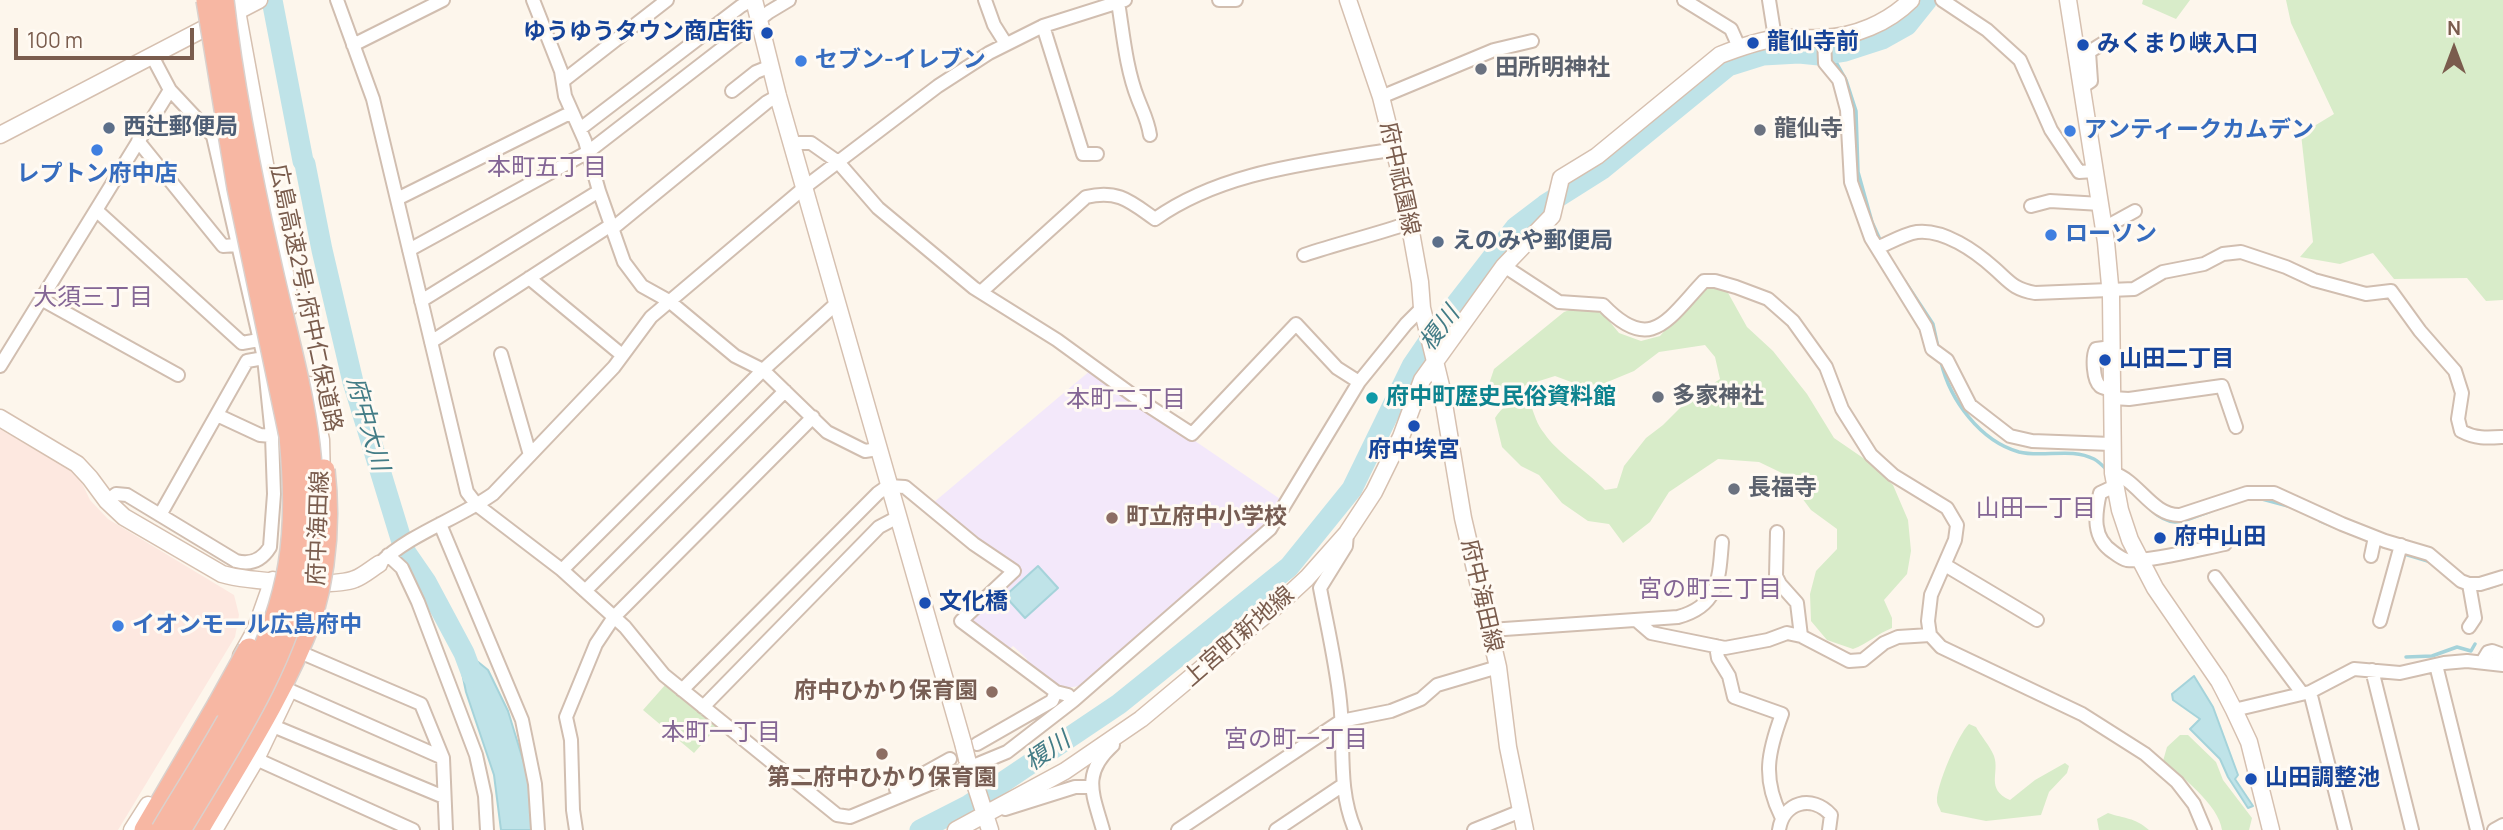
<!DOCTYPE html>
<html>
<head>
<meta charset="utf-8">
<style>
	body { margin:0 }
	#map { position:relative; width:2503px; height:830px; overflow:hidden; background:#fdf6ec; font-family:Manrope,sans-serif }
	canvas { display:block }
	.north { position:absolute; left:2419px; top:14px; width:70px; height:70px; -webkit-text-stroke:5px #fffaf3; paint-order:stroke; rotate:0deg; font-size:19px; font-weight:700; line-height:28px; text-align:center; color:#7a5c4d }
	.north::after { content:''; display:block; margin:auto; width:24px; height:32px; background:#7a5c4d; clip-path:polygon(50% 0,100% 100%,50% 72%,0 100%) }
	.scale { position:absolute; left:14px; top:28px; width:180px; height:32px; box-sizing:border-box; border:4px solid #7a5c4d; border-top:0; padding-left:9px; font-size:21px; line-height:24px; white-space:nowrap; color:#7a5c4d; -webkit-text-stroke:5px #fffaf3; paint-order:stroke }
</style>
</head>
<body>
<div id="map">
<canvas width="2503" height="830"></canvas>
<div class="north">N</div>
<div class="scale">100 m</div>
</div>
<script>
const ctx = document.querySelector('canvas').getContext('2d');
ctx.lineJoin = 'round';
function paint(path, color) { ctx.fillStyle = color; ctx.fill(path, 'evenodd'); }
function strokePath(path, color, width, dash) { ctx.strokeStyle = color; ctx.lineWidth = width; ctx.lineCap = dash ? 'butt' : 'round'; ctx.setLineDash(dash || []); ctx.stroke(path); }
function label(font, color, halo, rows, align = 'center') {
  ctx.font = font + ' Manrope,"Noto Sans JP",sans-serif'; ctx.lineWidth = 6; ctx.setLineDash([]); ctx.textBaseline = 'middle'; ctx.strokeStyle = halo; ctx.fillStyle = color; for (const [text, x, y, turn = 0] of rows) {
    ctx.save(); ctx.translate(x, y); ctx.rotate((+turn || 0) * Math.PI / 180); ctx.textAlign = isNaN(turn) ? turn : align; if (halo) ctx.strokeText(text, 0, 0); ctx.fillText(text, 0, 0); ctx.restore();
  }
}
paint(new Path2D(`
	M0,429L75,473L81,481L90,500L108,519L234,595L239,615L235,637L118,830H0Z`), '#fde8e0');
paint(new Path2D(`
	M1091,370L1283,501L1263,532L1079,686L1060,689L1027,667V659L1013,646L1006,652L970,621V616L1021,569L977,539L933,503Z`), '#f3e8fa');
paint(new Path2D(`
	M2143,0H2190L2176,19L2142,4Z
	M2286,0H2503V300L2486,301L2467,278L2394,279L2373,253L2340,264L2300,257L2313,242L2301,134L2334,114L2291,23Z
	M1712,286L1727,291L1747,327L1773,351L1807,394L1834,438L1869,462L1893,485L1908,520L1911,551L1907,574L1884,600L1892,618V628C1877,634 1867,644 1853,649L1827,640L1811,621L1810,594L1816,571L1837,549V529L1811,510L1784,474L1759,462L1718,459L1669,492L1650,522L1623,543L1609,524L1588,521L1562,503L1539,475L1521,466L1502,447L1495,418C1504,405 1514,396 1530,403C1534,413 1537,425 1544,433C1557,453 1588,472 1605,490L1617,488L1624,466L1646,438L1663,425L1686,402L1720,379L1715,357L1705,345L1659,352L1634,371L1605,383L1582,386L1555,376L1517,388L1494,392L1489,384L1494,369L1564,312L1581,306L1600,310L1619,333L1641,341L1660,336L1700,290Z
	M666,684L717,727L694,753L643,710Z
	M1969,724L1976,727C1981,736 1990,746 1994,756C2000,773 1985,789 2010,800L2035,780L2065,763L2069,766L2067,773L2049,792L2041,815L1986,821L1941,812C1940,808 1937,805 1937,801C1936,786 1958,735 1969,724Z
	M2180,735H2188L2216,762L2223,780L2252,818L2249,830H2222C2219,805 2181,776 2163,761L2167,747Z
	M2108,813C2125,819 2134,817 2149,830H2099L2097,819Z`), '#d8ecc9');
const water = new Path2D(`
	M1038,566L1058,588L1025,618L1005,596Z
	M456,644L488,670L508,711L527,773L535,830H501L494,775L466,692Z
	M2194,676L2213,707L2238,775L2235,779L2253,806L2248,808L2228,777L2220,759L2190,729L2200,719L2173,700L2172,694Z`);
paint(water, '#bfe3e8');
strokePath(water, '#a5d3da', 2);
strokePath(new Path2D(`
	M1831,53L1846,80L1856,111L1858,172L1872,222L1882,244
	M1904,280L1933,324L1938,347
	M1941,362C1950,400 1980,441 2019,452C2043,458 2071,447 2094,459C2098,461 2103,466 2106,469
	M2262,499L2288,506
	M2151,510C2175,531 2184,520 2211,511
	M2320,521L2351,534
	M2401,553L2431,562
	M2488,588L2503,583
	M2406,657L2432,656L2457,647L2471,651L2475,644`), '#a5d3da', 3.5);
strokePath(new Path2D(`
	M272,0L303,161L305,164L322,250L353,382L401,539L406,553L426,582L464,653L473,677
	M920,830L969,805L1119,704L1289,567L1352,489L1412,366L1440,325L1516,227L1545,205L1602,169L1728,66L1763,55L1799,53L1819,55L1845,51L1882,39L1907,25L1927,0`), '#bfe3e8', 21);
const street = new Path2D(`
	M337,0L373,99L467,492L477,505L562,570L625,627L664,675L837,815L850,817L1007,752L1073,701L1068,695L1056,692
	M533,0L561,71L565,96L585,141L599,191L624,262L642,286L669,301L735,356L763,370L827,432L865,451L878,449
	M985,0L994,25L1006,44
	M1219,0H1236
	M1684,0L1731,29L1739,47
	M1769,0L1775,38
	M1942,0L1987,30L2020,60L2051,130L2079,172L2095,171
	M1118,2C1123,33 1126,69 1138,99C1143,112 1148,121 1150,135
	M1043,26L1083,154H1097
	M1824,38L1825,63L1839,80L1847,110L1851,182L1871,238L1926,327L1932,349L1947,360L1970,405L2010,436L2032,441L2111,444
	M353,45L443,0
	M152,56L170,90
	M563,81L667,0
	M2082,87L2091,81L2089,52L2105,42
	M732,91L756,72L771,66
	M1381,97L1494,50L1532,41
	M580,129L741,6L752,0
	M138,141L223,246L237,245
	M792,143H811L838,162L878,208L974,288L1057,340L1138,399L1192,434L1296,324L1337,368L1359,382
	M397,199L572,112
	M2031,206L2050,201L2101,204
	M96,210L242,343L259,340
	M2104,228L2135,211
	M612,229L767,102L778,96
	M1877,248C1889,243 1904,234 1917,232C1944,229 1975,251 1994,268C2010,282 2013,289 2035,293L2134,289L2163,272L2204,264L2223,254L2241,252L2286,267L2314,280L2366,294L2391,291L2420,331L2455,371L2462,393L2458,419L2461,431C2476,439 2487,438 2503,437
	M409,250L588,152L769,12L789,0
	M1304,255C1340,243 1374,235 1409,223
	M1504,266L1559,302L1603,305C1651,355 1668,319 1704,281H1715L1736,287L1768,299L1793,321L1826,367L1842,409L1871,455L1893,475L1947,508L1957,525L1955,540L1931,595L1928,621L1930,635L1941,647L2082,714L2145,754L2177,782L2194,804L2205,830
	M529,278L622,355
	M981,292L1086,197C1118,189 1131,202 1155,219C1224,170 1314,163 1395,149
	M41,299L178,375
	M421,301L599,191
	M431,342L611,225
	M2112,347L2096,349C2092,357 2093,380 2100,386C2102,388 2109,389 2112,390
	M501,354L530,455
	M0,366L170,90L213,136L264,358L272,436L274,494L270,547C262,560 251,565 236,561L127,495L116,494L107,501
	M2112,398L2129,399L2222,386L2236,427
	M217,415L260,435L272,436
	M2113,473C2139,481 2152,516 2180,515L2247,493H2274L2342,524L2385,541L2429,554L2461,581L2469,584H2480L2503,577
	M2115,486L2100,493C2095,515 2092,538 2113,552C2117,555 2122,559 2127,560C2146,563 2204,548 2225,544
	M160,515L247,361L264,358
	M440,524L522,720L535,784L538,830
	M1777,532L1776,576L1780,584L1797,603L1801,636
	M1347,533L1346,546L1320,588C1327,625 1336,663 1340,701C1345,745 1337,788 1355,830
	M388,555L402,568L418,602L476,755L485,796L487,830
	M2371,556L2375,537
	M379,564C411,533 456,520 493,494L614,367L651,317L805,187L938,86L989,53L1043,26L1125,0
	M1945,565L2037,620
	M562,570L763,370L837,303
	M2215,577L2302,693
	M585,591L785,391
	M1636,620L1651,633L1725,648L1768,640L1787,633L1801,636L1849,661L1863,660L1884,643L1898,637L1930,635
	M2380,621L2401,545
	M2469,627L2475,618L2469,584
	M1490,630L1678,617C1719,606 1719,579 1722,542
	M1716,646L1718,658L1729,676L1734,697L1782,714C1768,752 1762,778 1781,816
	M302,653L421,704L443,758
	M2482,662L2488,652L2492,651L2503,655
	M2436,665L2477,830
	M2372,670L2412,830
	M289,690L443,758L446,830
	M682,690L878,493L888,486L905,487L974,544L1014,571L961,621L1056,692L1052,701L977,744
	M2310,692L2345,830
	M1073,701L1270,529L1359,382L1406,324L1422,308
	M703,707L879,527L898,517
	M2234,710L2310,692L2354,669L2400,673L2444,663L2467,661L2503,665
	M273,726L444,797
	M256,759L413,830
	M896,789L950,759
	M1005,809L1075,787H1090
	M576,830L573,810L571,740L566,717L596,644L614,617L813,417
	M1103,830C1093,794 1081,774 1113,745
	M1178,830L1341,721L1391,711L1421,699L1437,685L1498,667
	M1276,830L1343,785
	M1474,830L1521,811
	M1779,830C1783,802 1812,794 1831,815L1829,830
	M2494,830L2503,825`);
const secondary = new Path2D(`
	M235,0L291,306
	M754,0L778,96L963,743
	M1348,0L1381,97L1401,177L1420,282L1422,308L1441,386L1463,518L1498,667L1508,747L1525,830
	M2068,0L2106,242L2111,296L2113,473L2120,510L2130,540L2155,588L2219,681L2234,710L2249,742L2271,830
	M0,135L259,0
	M309,385L321,440L322,481
	M0,418L77,464L90,478L107,501L124,517L222,574C246,581 333,588 355,579C363,576 371,569 379,564
	M241,656L255,631L273,580
	M967,759L990,830
	M132,830L148,805
	M214,830L256,759L287,694
	M956,830L1065,771L1141,719L1281,602L1307,578L1347,533L1374,492L1401,437L1422,380L1504,266L1552,216L1561,178L1597,156L1720,55C1738,48 1754,42 1773,39C1789,36 1806,39 1822,38C1854,37 1888,23 1911,0`);
const highway = new Path2D(`
	M145,830L218,705
	M198,830C239,760 284,692 312,616`);
strokePath(street, '#d1beb0', 16);
strokePath(secondary, '#d6c0b0', 19);
strokePath(highway, '#dad1cd', 24);
strokePath(street, '#fff', 12);
strokePath(secondary, '#fff', 16);
strokePath(highway, '#f7b7a3', 21);
const secondaryBridge = new Path2D(`
	M963,743L967,759`);
const highwayBridge = new Path2D(`
	M312,616C326,567 330,521 324,470
	M218,705L249,649
	M162,830C211,747 273,662 289,565C296,522 294,479 290,436L238,188L207,0
	M180,830C228,749 284,668 304,574C328,465 294,370 271,266C251,178 233,89 223,0`);
strokePath(secondaryBridge, '#d6c0b0', 19, []);
strokePath(highwayBridge, '#dad1cd', 24, []);
strokePath(secondaryBridge, '#fff', 16);
strokePath(highwayBridge, '#f7b7a3', 21);
for (const [x, y, r, color] of [
	[767,33,7,"#1a4fb4"],
	[1753,43,7,"#1a4fb4"],
	[2083,45,7,"#1a4fb4"],
	[801,61,7,"#3f7fe0"],
	[1481,69,7,"#6b7280"],
	[109,128,7,"#5c6f8a"],
	[1760,130,7,"#6b7280"],
	[2070,131,7,"#3f7fe0"],
	[97,150,7,"#3f7fe0"],
	[2051,235,7,"#3f7fe0"],
	[1438,242,7,"#5c6f8a"],
	[2105,360,7,"#1a4fb4"],
	[1658,397,7,"#6b7280"],
	[1372,398,7,"#0f9aa8"],
	[1414,426,7,"#1a4fb4"],
	[1734,489,7,"#6b7280"],
	[1112,518,7,"#8d6e63"],
	[2160,538,7,"#1a4fb4"],
	[925,603,7,"#1a4fb4"],
	[118,626,7,"#3f7fe0"],
	[992,692,7,"#8d6e63"],
	[882,754,7,"#8d6e63"],
	[2251,779,7,"#1a4fb4"]
]) { const dot = new Path2D(); dot.arc(x, y, r, 0, 2 * Math.PI); ctx.fillStyle = color; ctx.fill(dot); strokePath(dot, '#fffaf3', 2.5); }
label('bold 23px', '#164399', '#fffaf3', [
	["ゆうゆうタウン商店街",753,33,"right"],
	["龍仙寺前",1767,43],
	["みくまり峡入口",2097,45],
	["山田二丁目",2119,360],
	["府中埃宮",1414,451,"center"],
	["府中山田",2174,538],
	["文化橋",939,603],
	["山田調整池",2265,779]
], 'left');
label('bold 23px', '#366cbe', '#fffaf3', [
	["セブン-イレブン",815,61],
	["アンティークカムデン",2084,131],
	["レプトン府中店",97,175,"center"],
	["ローソン",2065,235],
	["イオンモール広島府中",132,626]
], 'left');
label('bold 23px', '#5b616d', '#fffaf3', [
	["田所明神社",1495,69],
	["龍仙寺",1774,130],
	["多家神社",1672,397],
	["長福寺",1748,489]
], 'left');
label('bold 23px', '#4e5e75', '#fffaf3', [
	["西辻郵便局",123,128],
	["えのみや郵便局",1452,242]
], 'left');
label('23px', '#7a5c4d', '#fffaf3', [
	["府中祇園線",1399,179,78],
	["広島高速2号;府中仁保道路",305,298,78],
	["府中海田線",319,528,-88],
	["府中海田線",1481,596,77],
	["上宮町新地線",1239,637,-41]
]);
label('bold 23px', '#0d838f', '#fffaf3', [
	["府中町歴史民俗資料館",1386,398]
], 'left');
label('bold 23px', '#785e54', '#fffaf3', [
	["町立府中小学校",1126,518],
	["府中ひかり保育園",978,692,"right"],
	["第二府中ひかり保育園",882,779,"center"]
], 'left');
label('24px', '#846695', '#fffaf3', [
	["本町五丁目",547,168],
	["大須三丁目",93,298],
	["本町二丁目",1126,400],
	["山田一丁目",2036,509],
	["宮の町三丁目",1710,590],
	["本町一丁目",721,733],
	["宮の町一丁目",1296,740]
]);
label('italic 24px', '#437c86', '#fffaf3', [
	["榎川",1440,329,-53],
	["府中大川",367,424,74],
	["榎川",1048,752,-34]
]);
</script>
</body>
</html>
